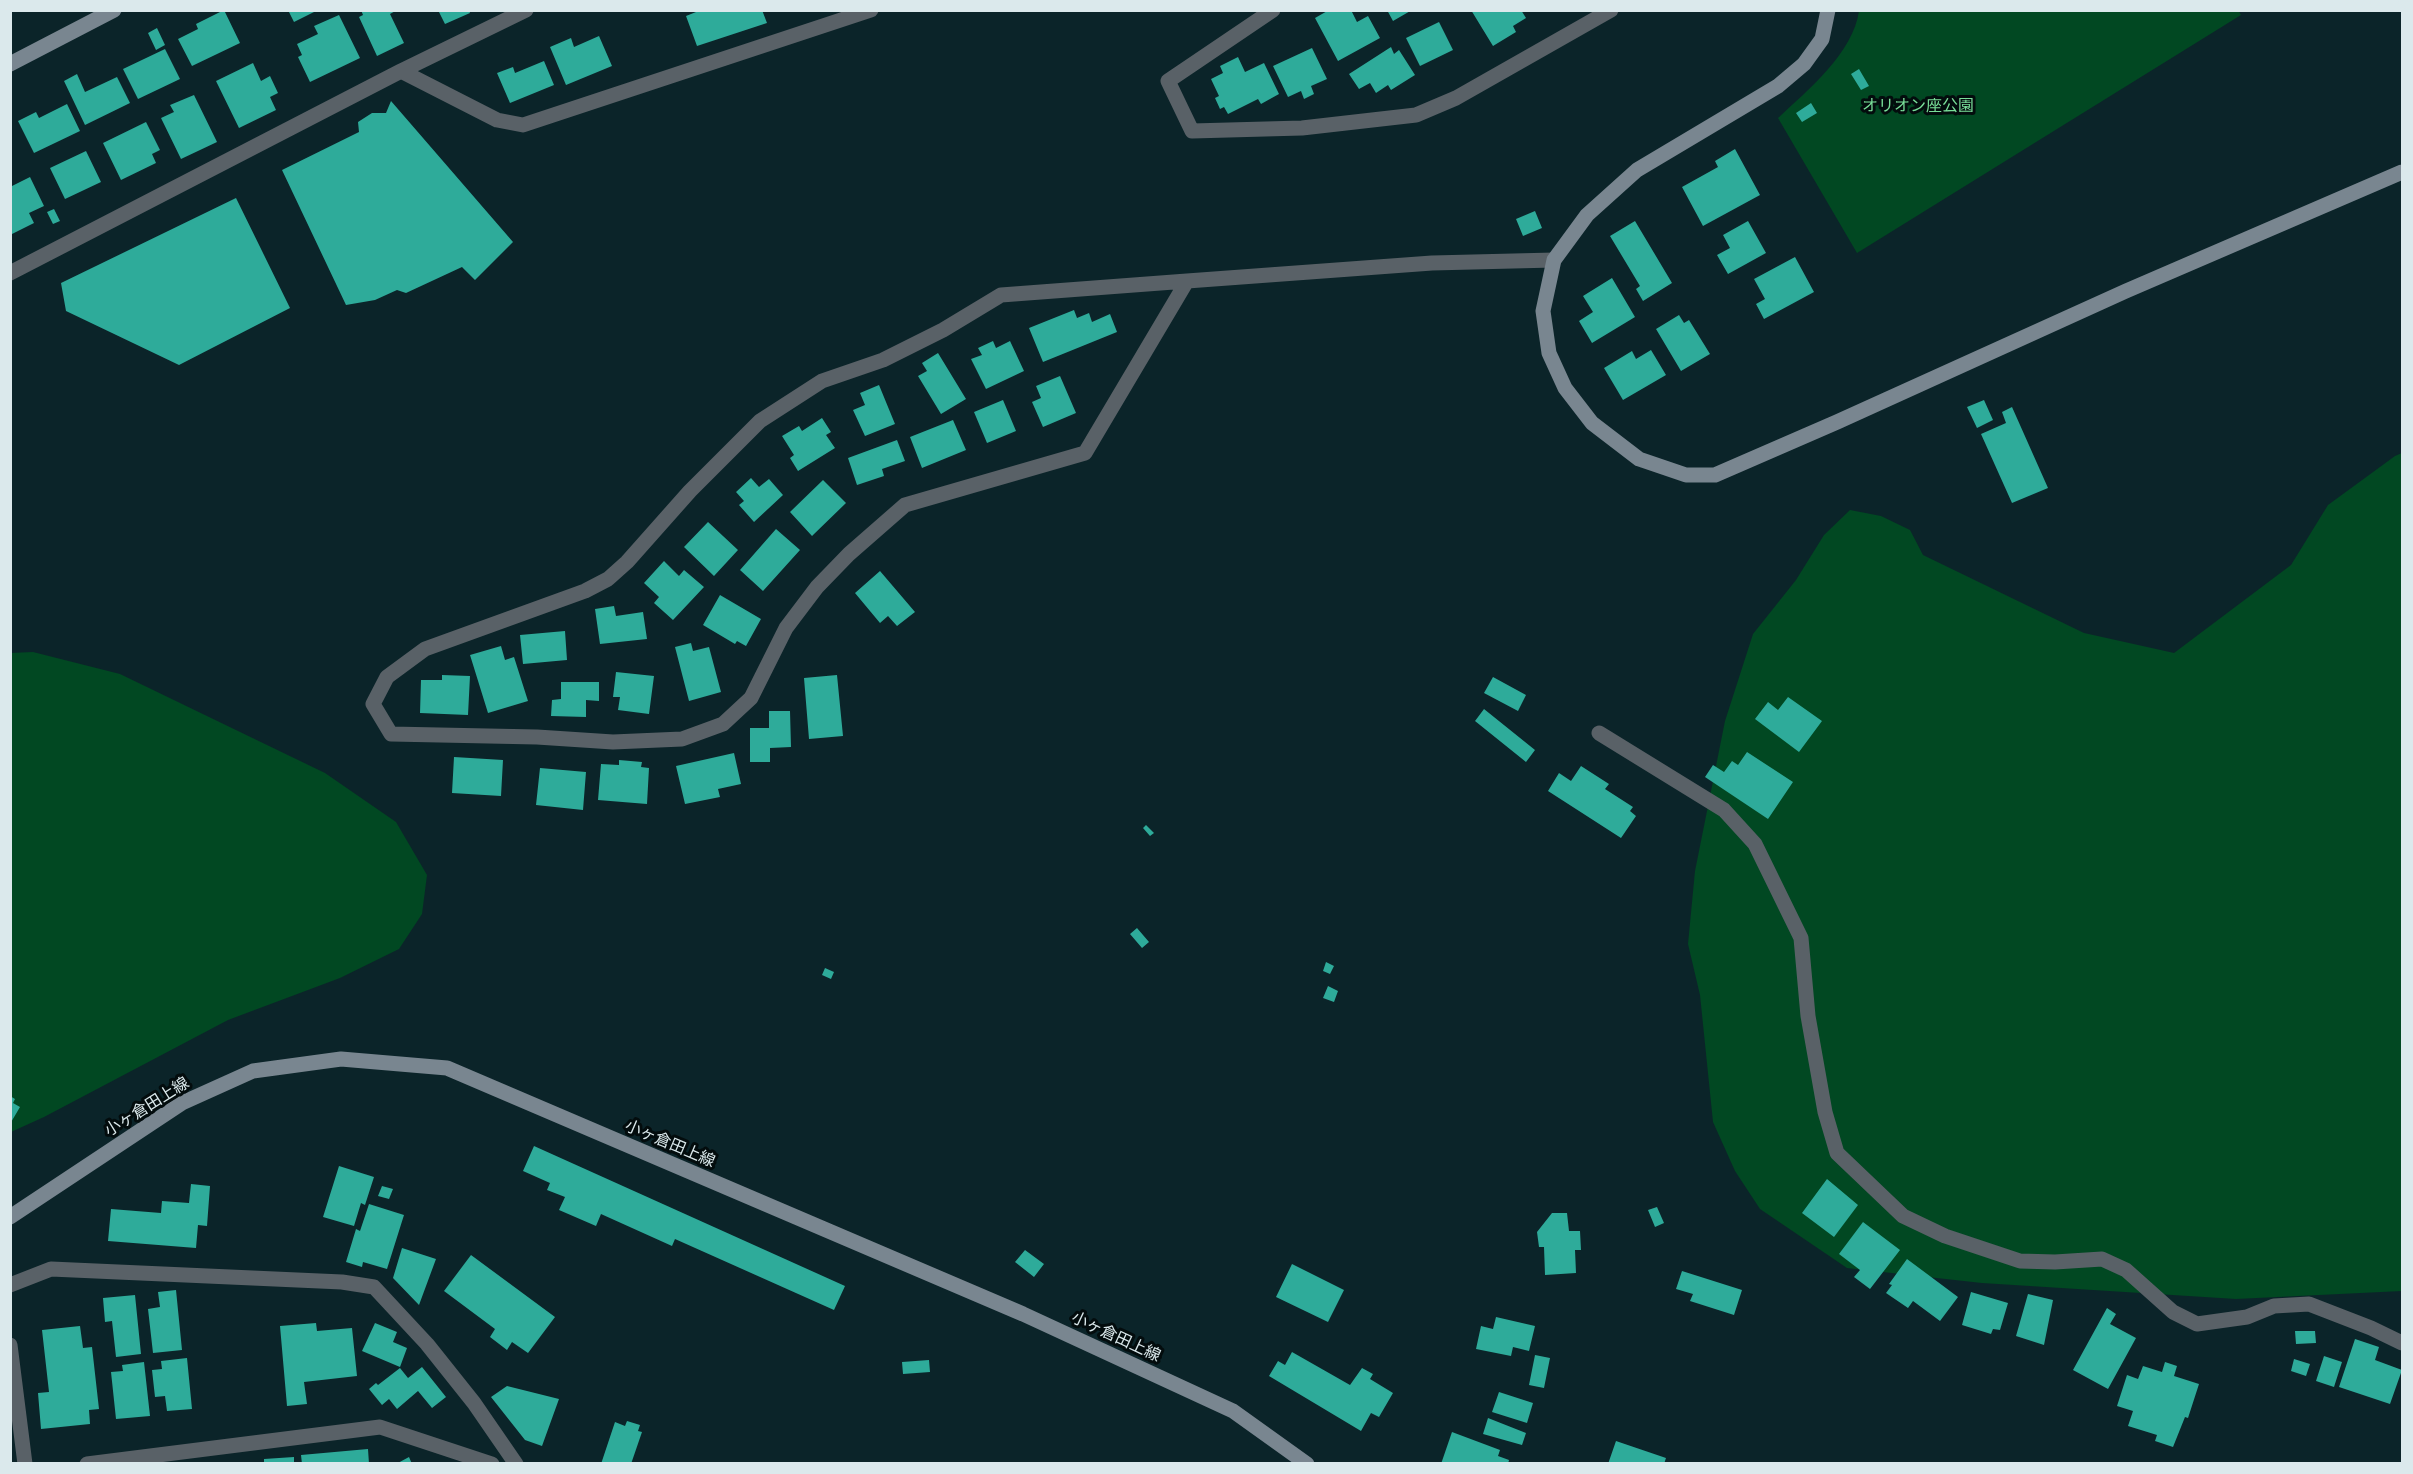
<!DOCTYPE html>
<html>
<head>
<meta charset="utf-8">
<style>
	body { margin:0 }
	#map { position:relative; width:2413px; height:1474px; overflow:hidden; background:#0b2429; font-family:"Work Sans",sans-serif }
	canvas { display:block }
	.frame { position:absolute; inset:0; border:12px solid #dbe9ec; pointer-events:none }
</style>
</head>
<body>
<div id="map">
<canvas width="2413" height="1474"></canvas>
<div class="frame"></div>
</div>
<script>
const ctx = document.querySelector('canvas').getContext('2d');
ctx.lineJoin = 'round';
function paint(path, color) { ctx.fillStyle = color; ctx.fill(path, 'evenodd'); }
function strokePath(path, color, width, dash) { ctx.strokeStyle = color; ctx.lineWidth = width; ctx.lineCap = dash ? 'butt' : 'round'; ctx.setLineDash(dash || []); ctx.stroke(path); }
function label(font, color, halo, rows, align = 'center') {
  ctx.font = font + ' "Work Sans","Noto Sans JP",sans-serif'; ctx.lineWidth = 6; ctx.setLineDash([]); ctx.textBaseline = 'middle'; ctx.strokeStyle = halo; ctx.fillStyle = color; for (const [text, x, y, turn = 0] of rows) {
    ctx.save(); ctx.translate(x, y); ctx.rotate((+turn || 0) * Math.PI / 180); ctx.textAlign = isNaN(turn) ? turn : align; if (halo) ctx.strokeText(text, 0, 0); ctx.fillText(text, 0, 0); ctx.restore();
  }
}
paint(new Path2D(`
	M2238,10L2241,15L1857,253L1778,118C1808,90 1853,53 1859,11Z
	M2402,453V1291L2236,1299L1982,1283L1847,1268L1760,1209L1735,1171L1713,1122L1700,995L1688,944L1695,871L1725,721L1753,634L1796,580L1824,535L1850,510L1881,516L1910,530L1923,555L2084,633L2174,653L2291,565L2328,505L2395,456Z
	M33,652L120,674L325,773L396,822L427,875L422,914L399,949L340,978L228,1020L44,1117L11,1132L10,653Z`), '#014822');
paint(new Path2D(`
	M224,10L240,43L192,66L178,39L198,29L196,24Z
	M288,10H318L294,22Z
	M361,10H397L390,14L404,43L377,56L359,17L363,15Z
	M438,10H469L470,13L445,24Z
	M701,10H762L767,23L697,46L686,16Z
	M1329,10H1351L1357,22L1368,16L1380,38L1338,61L1315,18Z
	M1387,10H1412L1393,21Z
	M1471,10H1521L1526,18L1513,26L1516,32L1493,46Z
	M339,15L360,58L310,82L298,57L302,55L297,44L318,34L314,26Z
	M1439,22L1453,50L1420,66L1406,38Z
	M157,28L165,45L156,50L148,33Z
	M599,36L612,66L566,85L550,47L571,38L574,47Z
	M1391,47L1394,54L1399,50L1415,75L1391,90L1388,85L1376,93L1370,83L1359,89L1349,74Z
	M1312,48L1327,79L1311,86L1314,94L1304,99L1301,91L1288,97L1273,66Z
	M165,49L180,79L138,99L123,69Z
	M1238,57L1245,72L1264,63L1279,94L1261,104L1258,99L1228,114L1224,107L1220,109L1215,98L1219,96L1211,79L1223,73L1220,66Z
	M544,61L554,85L510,103L497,73L513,67L515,73Z
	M253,63L261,81L270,76L278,93L270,97L276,110L239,128L216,81Z
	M1859,69L1869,86L1861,90L1851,74Z
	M77,74L85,92L117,77L130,103L85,125L64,81Z
	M194,95L217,142L181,159L161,118L174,112L170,105Z
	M391,101L513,242L475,280L462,267L406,293L397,290L375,300L346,305L282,170L359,132L358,122L372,113H386Z
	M1811,103L1817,113L1802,122L1796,113Z
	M67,104L80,131L34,153L18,121L36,112L39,118Z
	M146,122L160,150L152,154L156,163L121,180L103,143Z
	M1735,149L1760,195L1703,226L1682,187L1718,167L1715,161Z
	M86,151L101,182L65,199L50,168Z
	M30,177L44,206L29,213L34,223L10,235V187Z
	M236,198L290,308L179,365L66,311L61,283Z
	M54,209L60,221L53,224L47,212Z
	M1535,211L1542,228L1523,236L1516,219Z
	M1635,221L1672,283L1643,301L1636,289L1640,286L1610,236Z
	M1748,221L1766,253L1728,274L1717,255L1730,248L1723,235Z
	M1795,257L1814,292L1764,319L1756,304L1765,299L1754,279Z
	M1612,278L1635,317L1592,343L1579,321L1593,312L1583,296Z
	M1074,310L1077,318L1089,313L1092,322L1110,314L1117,332L1043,362L1029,328Z
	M1679,315L1684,323L1689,320L1710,354L1681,371L1656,329Z
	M993,341L996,348L1010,341L1024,371L986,389L971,359L982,355L978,348Z
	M1651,350L1666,375L1623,400L1604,368L1632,351L1636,359Z
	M938,353L966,399L941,414L918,376L927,371L922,363Z
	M1060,376L1076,413L1043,427L1032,402L1041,398L1036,386Z
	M879,385L895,424L865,436L853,410L865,405L860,393Z
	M1003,400L1016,431L987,443L974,412Z
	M1984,400L1993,420L1977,428L1967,407Z
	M2012,407L2048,488L2012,503L1981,434L2006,423L2002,412Z
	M822,418L831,432L826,435L835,448L798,471L790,458L794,455L782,436L799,426L802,431Z
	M953,420L966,450L922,468L910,437Z
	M897,440L905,461L882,469L884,476L857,485L848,458Z
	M751,478L759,487L769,479L783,495L754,522L739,505L744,501L736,492Z
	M823,480L846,503L812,536L790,512Z
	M708,522L738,550L714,576L684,547Z
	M776,529L800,550L763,591L740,570Z
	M664,561L679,576L684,570L704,587L673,620L654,603L659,597L644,583Z
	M880,571L915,612L897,626L888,616L880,623L855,593Z
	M720,595L761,619L746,646L737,641L735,644L703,625Z
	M614,606L616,616L643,612L647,639L600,644L595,609Z
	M565,631L567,660L523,664L520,635Z
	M691,643L693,651L709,647L721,692L689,701L675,647Z
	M501,646L505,660L514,657L528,701L488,713L470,655Z
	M616,672L654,676L649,714L618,710L620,697H613Z
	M442,675L470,676L468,715L420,713L421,680H442Z
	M837,675L843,736L809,739L804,678Z
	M1493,677L1526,695L1518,711L1484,693Z
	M561,682H599V701L586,700V717L551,716L552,700L561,699Z
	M1788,697L1822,721L1799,752L1755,719L1768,702L1778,710Z
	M1484,709L1535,750L1526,762L1475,721Z
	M769,711H790L791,747L770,748V762H750V728H769Z
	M1747,752L1793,782L1768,819L1705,777L1713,765L1724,772L1732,761L1738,765Z
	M734,753L741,784L718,789L720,797L685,804L676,766Z
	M454,757L503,760L501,796L452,793Z
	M619,760L642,762L641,767L649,768L647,804L598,800L601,764L619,765Z
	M1581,766L1609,784L1605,789L1633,807L1630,811L1636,816L1621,838L1548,791L1559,773L1571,781Z
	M540,768L586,772L583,810L536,805Z
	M1146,825L1154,833L1150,836L1143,828Z
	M1137,928L1149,942L1142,948L1130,934Z
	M1326,962L1334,966L1330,974L1323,971Z
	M825,968L834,972L831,979L822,975Z
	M1328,986L1338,991L1334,1002L1323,998Z
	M10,1096L15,1099L13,1103L20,1107L10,1124Z
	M534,1146L845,1286L834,1310L675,1239L672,1246L601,1214L596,1226L559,1210L565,1197L547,1190L550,1183L523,1171Z
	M339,1166L374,1177L365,1205L361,1203L354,1226L323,1217Z
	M1827,1179L1858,1205L1834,1237L1802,1213Z
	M191,1184L210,1186L207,1226L198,1225L196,1248L108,1241L111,1209L161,1213L162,1201L189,1203Z
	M382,1186L393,1189L389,1199L378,1196Z
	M369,1204L404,1215L387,1269L363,1262L362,1267L346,1262L356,1229L360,1231Z
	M1657,1207L1664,1223L1655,1227L1648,1210Z
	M1552,1213H1567L1569,1231H1580L1581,1250H1575L1576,1273L1545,1275L1544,1247H1539L1537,1232Z
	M1863,1222L1900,1250L1870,1289L1854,1277L1860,1270L1839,1254Z
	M402,1248L436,1259L419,1305L393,1278Z
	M1025,1250L1044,1264L1034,1277L1015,1262Z
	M471,1255L555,1317L528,1353L512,1342L507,1350L490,1337L495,1329L444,1291Z
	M1907,1259L1958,1297L1940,1321L1913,1301L1908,1308L1886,1293L1892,1285L1889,1284Z
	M1292,1264L1344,1290L1328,1322L1276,1297Z
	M1682,1271L1742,1290L1734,1315L1690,1301L1693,1294L1676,1289Z
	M176,1290L182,1350L153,1353L148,1309L160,1307L158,1292Z
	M1971,1292L2008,1303L2000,1330L1993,1329L1991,1334L1962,1325Z
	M2028,1294L2053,1300L2044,1345L2016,1336Z
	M135,1295L141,1354L116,1357L112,1321L105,1322L103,1298Z
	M2107,1308L2116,1314L2110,1324L2136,1338L2108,1389L2073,1370Z
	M1496,1317L1535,1326L1529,1351L1513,1347L1511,1356L1476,1349L1481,1326L1493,1329Z
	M316,1323L317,1331L352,1328L357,1376L304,1382L307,1404L287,1406L280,1326Z
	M375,1323L397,1332L393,1342L407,1348L400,1367L362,1351Z
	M80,1326L83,1348L92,1347L99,1409L89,1410L90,1424L41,1429L38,1393L49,1392L42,1330Z
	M2295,1331H2315L2316,1343L2296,1344Z
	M2355,1339L2379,1347L2375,1360L2402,1370L2390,1404L2339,1387Z
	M1292,1352L1350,1385L1362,1368L1373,1374L1370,1379L1393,1393L1379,1417L1371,1413L1361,1431L1269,1376L1278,1361L1285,1365Z
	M1535,1355L1550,1358L1544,1388L1529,1385Z
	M2324,1356L2342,1362L2334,1387L2316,1381Z
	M187,1358L192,1409L167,1411L165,1396L155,1397L152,1370L162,1369L161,1361Z
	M2294,1359L2310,1364L2306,1376L2291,1371Z
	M929,1360L930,1372L903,1374L902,1362Z
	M144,1362L150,1416L116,1419L111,1372L123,1371L122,1365Z
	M2165,1362L2177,1366L2174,1376L2199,1384L2188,1418L2185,1417L2173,1447L2155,1441L2157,1435L2128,1426L2133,1411L2117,1406L2127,1375L2138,1379L2143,1366L2162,1372Z
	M422,1367L446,1397L432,1408L418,1391L397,1409L389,1399L382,1405L369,1389L376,1383L378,1385L400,1368L408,1378Z
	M507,1386L559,1399L542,1446L525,1440L491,1397Z
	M1499,1392L1533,1403L1527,1423L1492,1412Z
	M1488,1418L1526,1433L1522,1445L1483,1434Z
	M627,1421L640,1425L638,1431L642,1432L631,1464H601L615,1422L625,1426Z
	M1452,1432L1500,1450L1498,1456L1509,1460L1508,1464H1441Z
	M1616,1441L1666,1458L1664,1464H1608Z
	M368,1449L369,1464H302L301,1455Z
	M294,1457V1464H264V1459Z
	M409,1457L412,1464H396Z`), '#2eab9a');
strokePath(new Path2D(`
	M1273,10L1168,81L1192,131L1302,128L1416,115L1456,98L1611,10
	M401,71L497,120L523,125L871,10
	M10,273L401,71L526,10
	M1187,281L1001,295L943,330L883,360L822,381L760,421L690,491L627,562L608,579L585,591L425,649L387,677L373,704L391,734L537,737L613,742L682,739L723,724L751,698L786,628L817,587L849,554L905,505L1085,453L1187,281L1432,263L1554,260
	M1599,733L1724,810L1755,844L1801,938L1808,1016L1825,1112L1837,1153L1903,1216L1945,1236L2020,1261L2055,1262L2102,1259L2126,1270L2173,1312L2197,1324L2247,1317L2274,1306L2309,1304L2371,1328L2402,1343
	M10,1285L51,1269L342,1282L374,1287L427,1344L474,1403L516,1464
	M10,1345L25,1464
	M87,1464L380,1427L492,1464`), '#596167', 15);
strokePath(new Path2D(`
	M1828,10L1822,39L1804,64L1778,86L1637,170L1587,215L1554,260L1543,311L1549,353L1565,388L1592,423L1639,459L1686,475H1715L1837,422L2126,291L2402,172
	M10,64L114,10
	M10,1217L182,1103L253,1071L341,1059L447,1068L1023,1314L1233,1411L1307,1464`), '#798690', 15);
label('16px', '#79df99', '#030c0d', [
	["オリオン座公園",1918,106]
]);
label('16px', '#dbe9ec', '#030c0d', [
	["小ヶ倉田上線",147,1107,-32],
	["小ヶ倉田上線",670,1144,23],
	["小ヶ倉田上線",1116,1337,25]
]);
</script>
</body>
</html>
